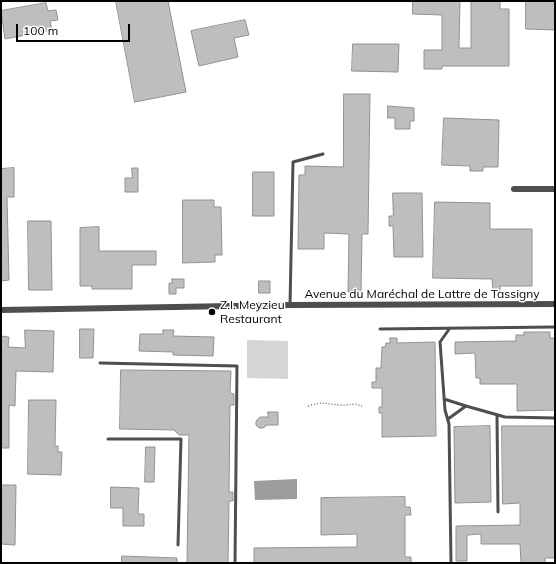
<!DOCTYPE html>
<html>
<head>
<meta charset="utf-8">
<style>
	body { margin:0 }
	#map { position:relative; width:556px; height:564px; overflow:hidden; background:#fff; font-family:Mulish,sans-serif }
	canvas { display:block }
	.frame { position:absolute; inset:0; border:2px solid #000; pointer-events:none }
	.scale { position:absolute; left:16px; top:24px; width:114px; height:18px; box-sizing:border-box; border:2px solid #000; border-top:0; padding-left:5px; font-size:12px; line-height:14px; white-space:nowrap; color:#000; -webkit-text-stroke:3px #fff; paint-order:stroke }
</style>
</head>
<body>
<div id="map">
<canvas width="556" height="564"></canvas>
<div class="frame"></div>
<div class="scale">100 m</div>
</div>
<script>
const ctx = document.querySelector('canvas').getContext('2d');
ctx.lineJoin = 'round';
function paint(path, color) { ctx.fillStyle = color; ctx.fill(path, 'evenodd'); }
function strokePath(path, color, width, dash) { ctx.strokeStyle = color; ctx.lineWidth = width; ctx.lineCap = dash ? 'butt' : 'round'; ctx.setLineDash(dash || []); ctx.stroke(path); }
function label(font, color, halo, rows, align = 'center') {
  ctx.font = font + ' Mulish,sans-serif'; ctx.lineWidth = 3; ctx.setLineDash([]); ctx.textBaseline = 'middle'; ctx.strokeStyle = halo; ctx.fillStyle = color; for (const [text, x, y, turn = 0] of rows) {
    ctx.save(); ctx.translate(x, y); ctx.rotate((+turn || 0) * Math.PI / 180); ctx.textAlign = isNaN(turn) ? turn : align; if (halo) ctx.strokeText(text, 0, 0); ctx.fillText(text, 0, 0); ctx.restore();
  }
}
paint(new Path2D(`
	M247,340L288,341V379L247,378Z`), '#d5d5d5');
paint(new Path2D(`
	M297,479V499L255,500L254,481Z`), '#9c9c9c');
const building = new Path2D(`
	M116,1H168L186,92L135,102Z
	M413,1H460L459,48H471V1H500V9H509V66H442V69H424V50H442V15L413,14Z
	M526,1H555V30L526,29Z
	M46,3L48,11L56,10L58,20L50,21L52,30L5,39L1,11Z
	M245,20L249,35L234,38L238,57L199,66L191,31Z
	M353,44H399L398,72L352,71Z
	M344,94H370L368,234H362L361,292H348L349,234L324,233V249H298L299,175H305V166L343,167Z
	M388,106L414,108V121H410V129H395V118H388Z
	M444,118L499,120L498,167H483V171H470V166L442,165Z
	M14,168V197H7L9,280L1,281V169Z
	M132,168H138V192H125V178H132Z
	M253,172H274V216H253Z
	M393,193H422L423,257H394L393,226H389V216H393Z
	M183,200H214V207H221L222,255H215V262L183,263Z
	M435,202L490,203V229H532V286H500V291H493L492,279L433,278Z
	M28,221H51L52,290H29Z
	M99,227V251H156V265H132V289H92V286H80V228Z
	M172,279H184V288H176V294H169V283H172Z
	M259,281H270V293H259Z
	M80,329H94L93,358H80Z
	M25,330L54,331L53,372L16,371L15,406L9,405V448H1V336L9,337L8,347L25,348Z
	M163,330H174L173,336L214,337L213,356L173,355V352L139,351L140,334H163Z
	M524,332H550V338H555V410L517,411V384H480V378H476L475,353L455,354V342L516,341V335H524Z
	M390,338H397V343L435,342L436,436L382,437V413H379V407H382V388H372V382H376V368H381L382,347H385L386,343H390Z
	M121,370L231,371L230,393L234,394V405H230L229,492H233V501H229L228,563H187L189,435H179L174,430L120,429Z
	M29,400H56L55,446H58V452H62L61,475L28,474Z
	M268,412H278V425H267L263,428H259L256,425V421L260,417H268Z
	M490,426L491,502L455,503L454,427Z
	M502,426H555V558H545V563H521L520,544H481V534L467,535V561H456V526L520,525V503L503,504Z
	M146,447H155L154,482H145Z
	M1,485H16L15,545L1,544Z
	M111,487L139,488L138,514H144V526H123V508H111Z
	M405,497V507H410L411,515H405V557H411V563H254V548L357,547V534L321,535V498Z
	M122,556L177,558V563H122Z`);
paint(building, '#bebebe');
strokePath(building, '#929292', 1);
strokePath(new Path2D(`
	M308,406C324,401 325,404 340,405C350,406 350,402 362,406`), '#707070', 1.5, [1, 2]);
strokePath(new Path2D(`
	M290,305L293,162L323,154
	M450,328L440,342L445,410L449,424L451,563
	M380,329L555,327
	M100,363L237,366L235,563
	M444,399L466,406L448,419
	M466,406L505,417L555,418
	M497,415L498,512
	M108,439H181L178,545`), '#4e4e4e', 3);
strokePath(new Path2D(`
	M514,189H555
	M1,310L290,305L555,304`), '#4e4e4e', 6);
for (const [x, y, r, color] of [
	[212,312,4,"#000"]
]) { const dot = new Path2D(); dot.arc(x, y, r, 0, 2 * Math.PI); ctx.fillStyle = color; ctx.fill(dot); strokePath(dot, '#fff', 1.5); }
label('12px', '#000', '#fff', [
	["Avenue du Maréchal de Lattre de Tassigny",422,294]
]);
label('12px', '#000', '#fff', [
	["Z.I. Meyzieu",220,305],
	["Restaurant",220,319]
], 'left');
</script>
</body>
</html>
